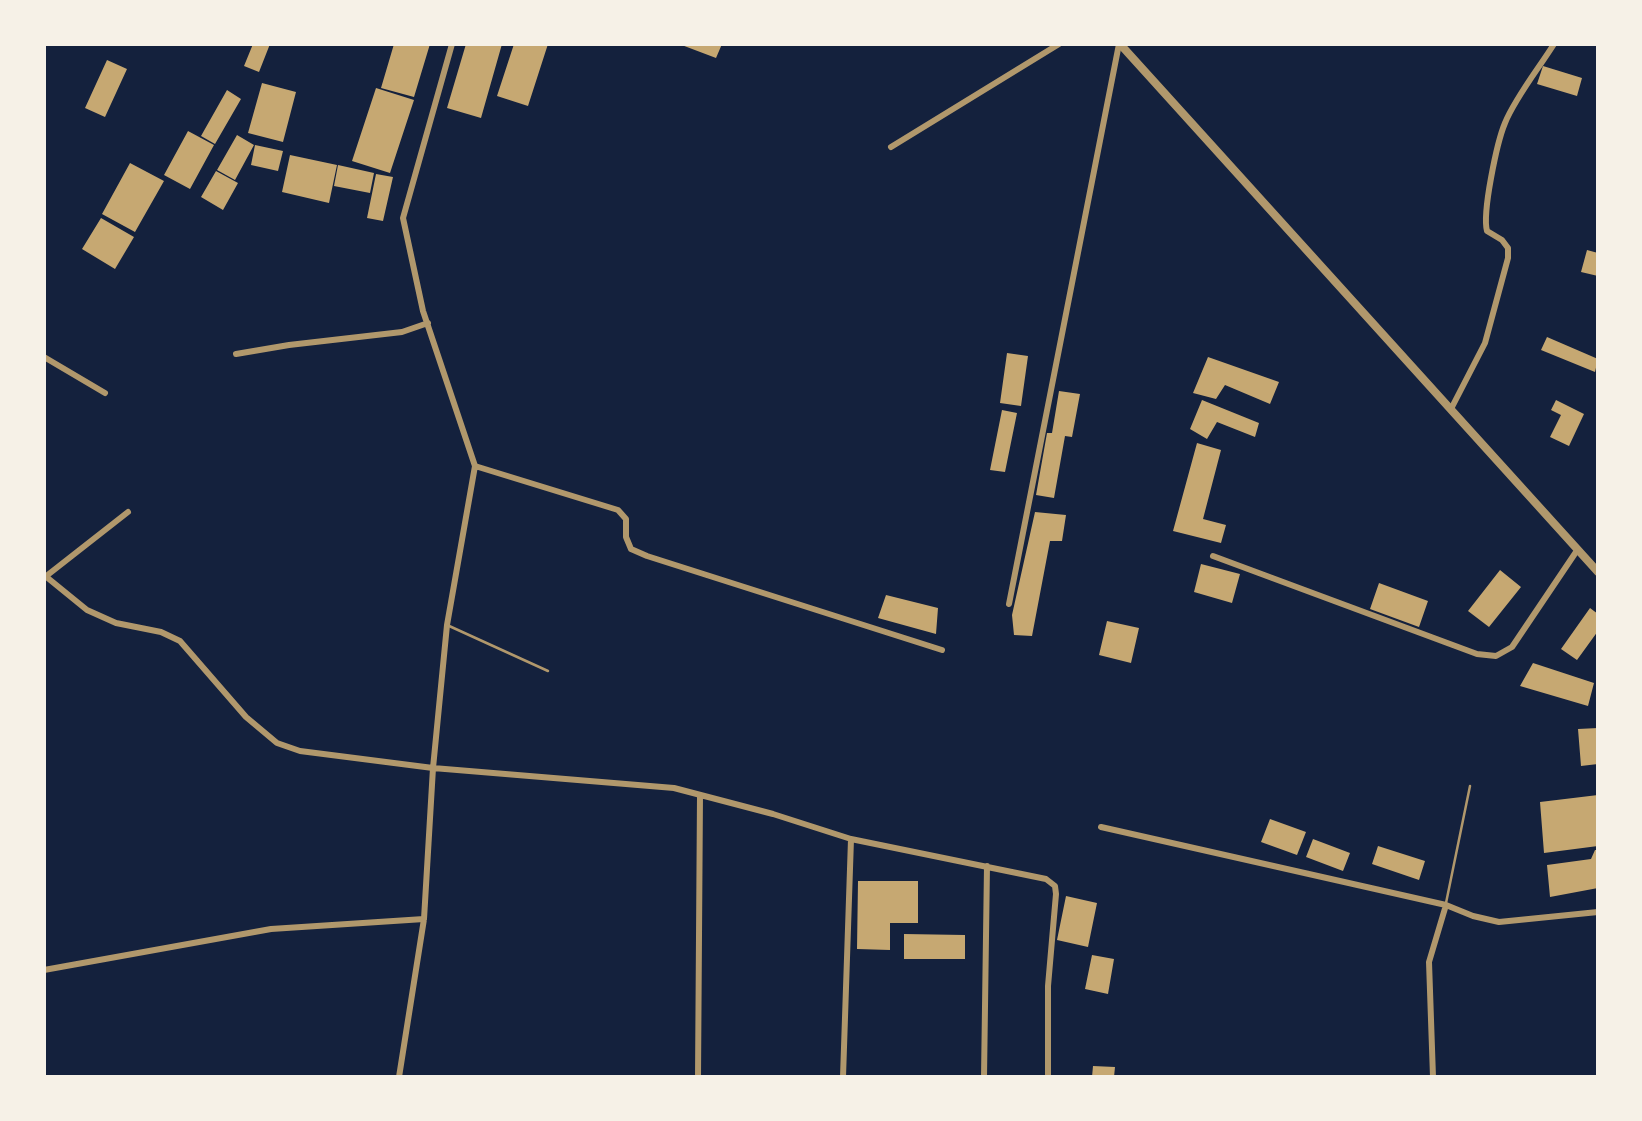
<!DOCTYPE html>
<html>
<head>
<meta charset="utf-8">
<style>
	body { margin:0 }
	#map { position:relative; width:1642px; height:1121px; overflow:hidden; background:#14213d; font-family:Figtree,sans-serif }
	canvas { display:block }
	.frame { position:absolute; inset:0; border:46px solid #f6f1e7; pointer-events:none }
</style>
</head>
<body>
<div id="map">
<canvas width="1642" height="1121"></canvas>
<div class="frame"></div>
</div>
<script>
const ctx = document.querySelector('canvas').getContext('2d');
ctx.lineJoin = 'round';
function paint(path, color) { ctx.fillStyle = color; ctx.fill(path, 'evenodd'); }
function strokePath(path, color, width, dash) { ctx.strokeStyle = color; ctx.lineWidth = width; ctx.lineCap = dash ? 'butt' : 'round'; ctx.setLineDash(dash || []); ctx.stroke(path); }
paint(new Path2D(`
	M253,44H270L259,72L244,66Z
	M394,44H430L414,97L381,88Z
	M466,44H502L481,118L447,108Z
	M514,44H548L528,106L497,96Z
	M679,44H722L716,58Z
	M107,60L127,69L105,117L85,108Z
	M1543,66L1582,78L1577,96L1537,84Z
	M262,83L296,92L283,142L248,133Z
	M376,88L414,100L390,173L352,161Z
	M227,90L241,99L215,144L201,136Z
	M188,131L214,145L190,189L164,175Z
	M237,135L254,145L235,180L217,170Z
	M255,145L283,151L278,171L251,165Z
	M290,155L337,165L329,203L282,192Z
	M130,163L164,181L135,232L102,214Z
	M338,165L374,173L370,193L334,186Z
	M216,171L238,183L223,210L201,197Z
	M376,174L393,177L383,221L367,218Z
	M101,218L134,237L115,269L82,249Z
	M1587,250L1598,253V276L1581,272Z
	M1547,337L1598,359L1595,372L1541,350Z
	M1007,353L1028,356L1021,406L1000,403Z
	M1208,357L1279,382L1270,404L1225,385L1216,399L1193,393Z
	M1059,391L1080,394L1072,437L1065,436L1054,498L1036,495L1047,433H1052Z
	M1202,400L1259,423L1255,437L1217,422L1207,439L1190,429Z
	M1556,400L1584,414L1569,446L1550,437L1561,415L1551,410Z
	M1002,410L1017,413L1005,472L990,470Z
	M1197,443L1221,450L1203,519L1226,525L1221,543L1173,531Z
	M1035,512L1066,515L1062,541H1050L1032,636L1014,635L1012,615Z
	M1201,564L1240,574L1232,603L1194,592Z
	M1500,570L1521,587L1489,627L1468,611Z
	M1379,583L1428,601L1419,627L1370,609Z
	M886,595L938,608L936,634L878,618Z
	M1590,608L1598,614V631L1577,660L1561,649Z
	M1107,621L1139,628L1131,663L1099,655Z
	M1533,663L1594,683L1588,706L1520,686Z
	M1598,728V764L1581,766L1578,729Z
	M1598,795V846L1544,853L1540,802Z
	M1270,819L1306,832L1297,855L1261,842Z
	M1313,839L1350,853L1343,871L1306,857Z
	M1378,846L1425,861L1419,880L1372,864Z
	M1595,850H1598V888L1550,897L1547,865L1591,859Z
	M858,881H918V923H890V950L857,949Z
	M1066,896L1097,903L1088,947L1057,940Z
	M904,934L965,935V959H904Z
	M1092,955L1114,959L1108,994L1085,989Z
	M1093,1066L1115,1067L1114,1077H1092Z`), '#c6a872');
strokePath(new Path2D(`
	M447,625L548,671
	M1446,903L1470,786`), '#b1986c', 2.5);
strokePath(new Path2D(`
	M891,147L1059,44
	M236,354L289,345L402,332L428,323
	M44,357L105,393
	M1451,409L1485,343L1508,258V248L1502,240L1487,231C1482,213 1497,142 1505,123C1515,98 1539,68 1554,44
	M475,466L618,510L626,519V537L631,549L647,556L942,650
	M1213,556L1477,654L1496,656L1512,647L1578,549
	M44,575L87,610L116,623L161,632L180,641L246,717L277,743L300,751L433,768L674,788L773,814L851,839L1046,879L1055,886L1056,894L1048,986V1077
	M45,577L128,512
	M1009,604L1119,44
	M1101,827L1446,905L1473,916L1499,922L1598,912
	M44,970L271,929L424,919
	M399,1077L424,919L433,768L447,625L475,466L423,311L403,218L452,44
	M698,1077L700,795
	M843,1077L851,839
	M984,1077L987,866
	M1433,1077L1429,962L1446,905`), '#b1986c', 6);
strokePath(new Path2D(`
	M1120,44L1598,572`), '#b1986c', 8);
</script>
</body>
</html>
